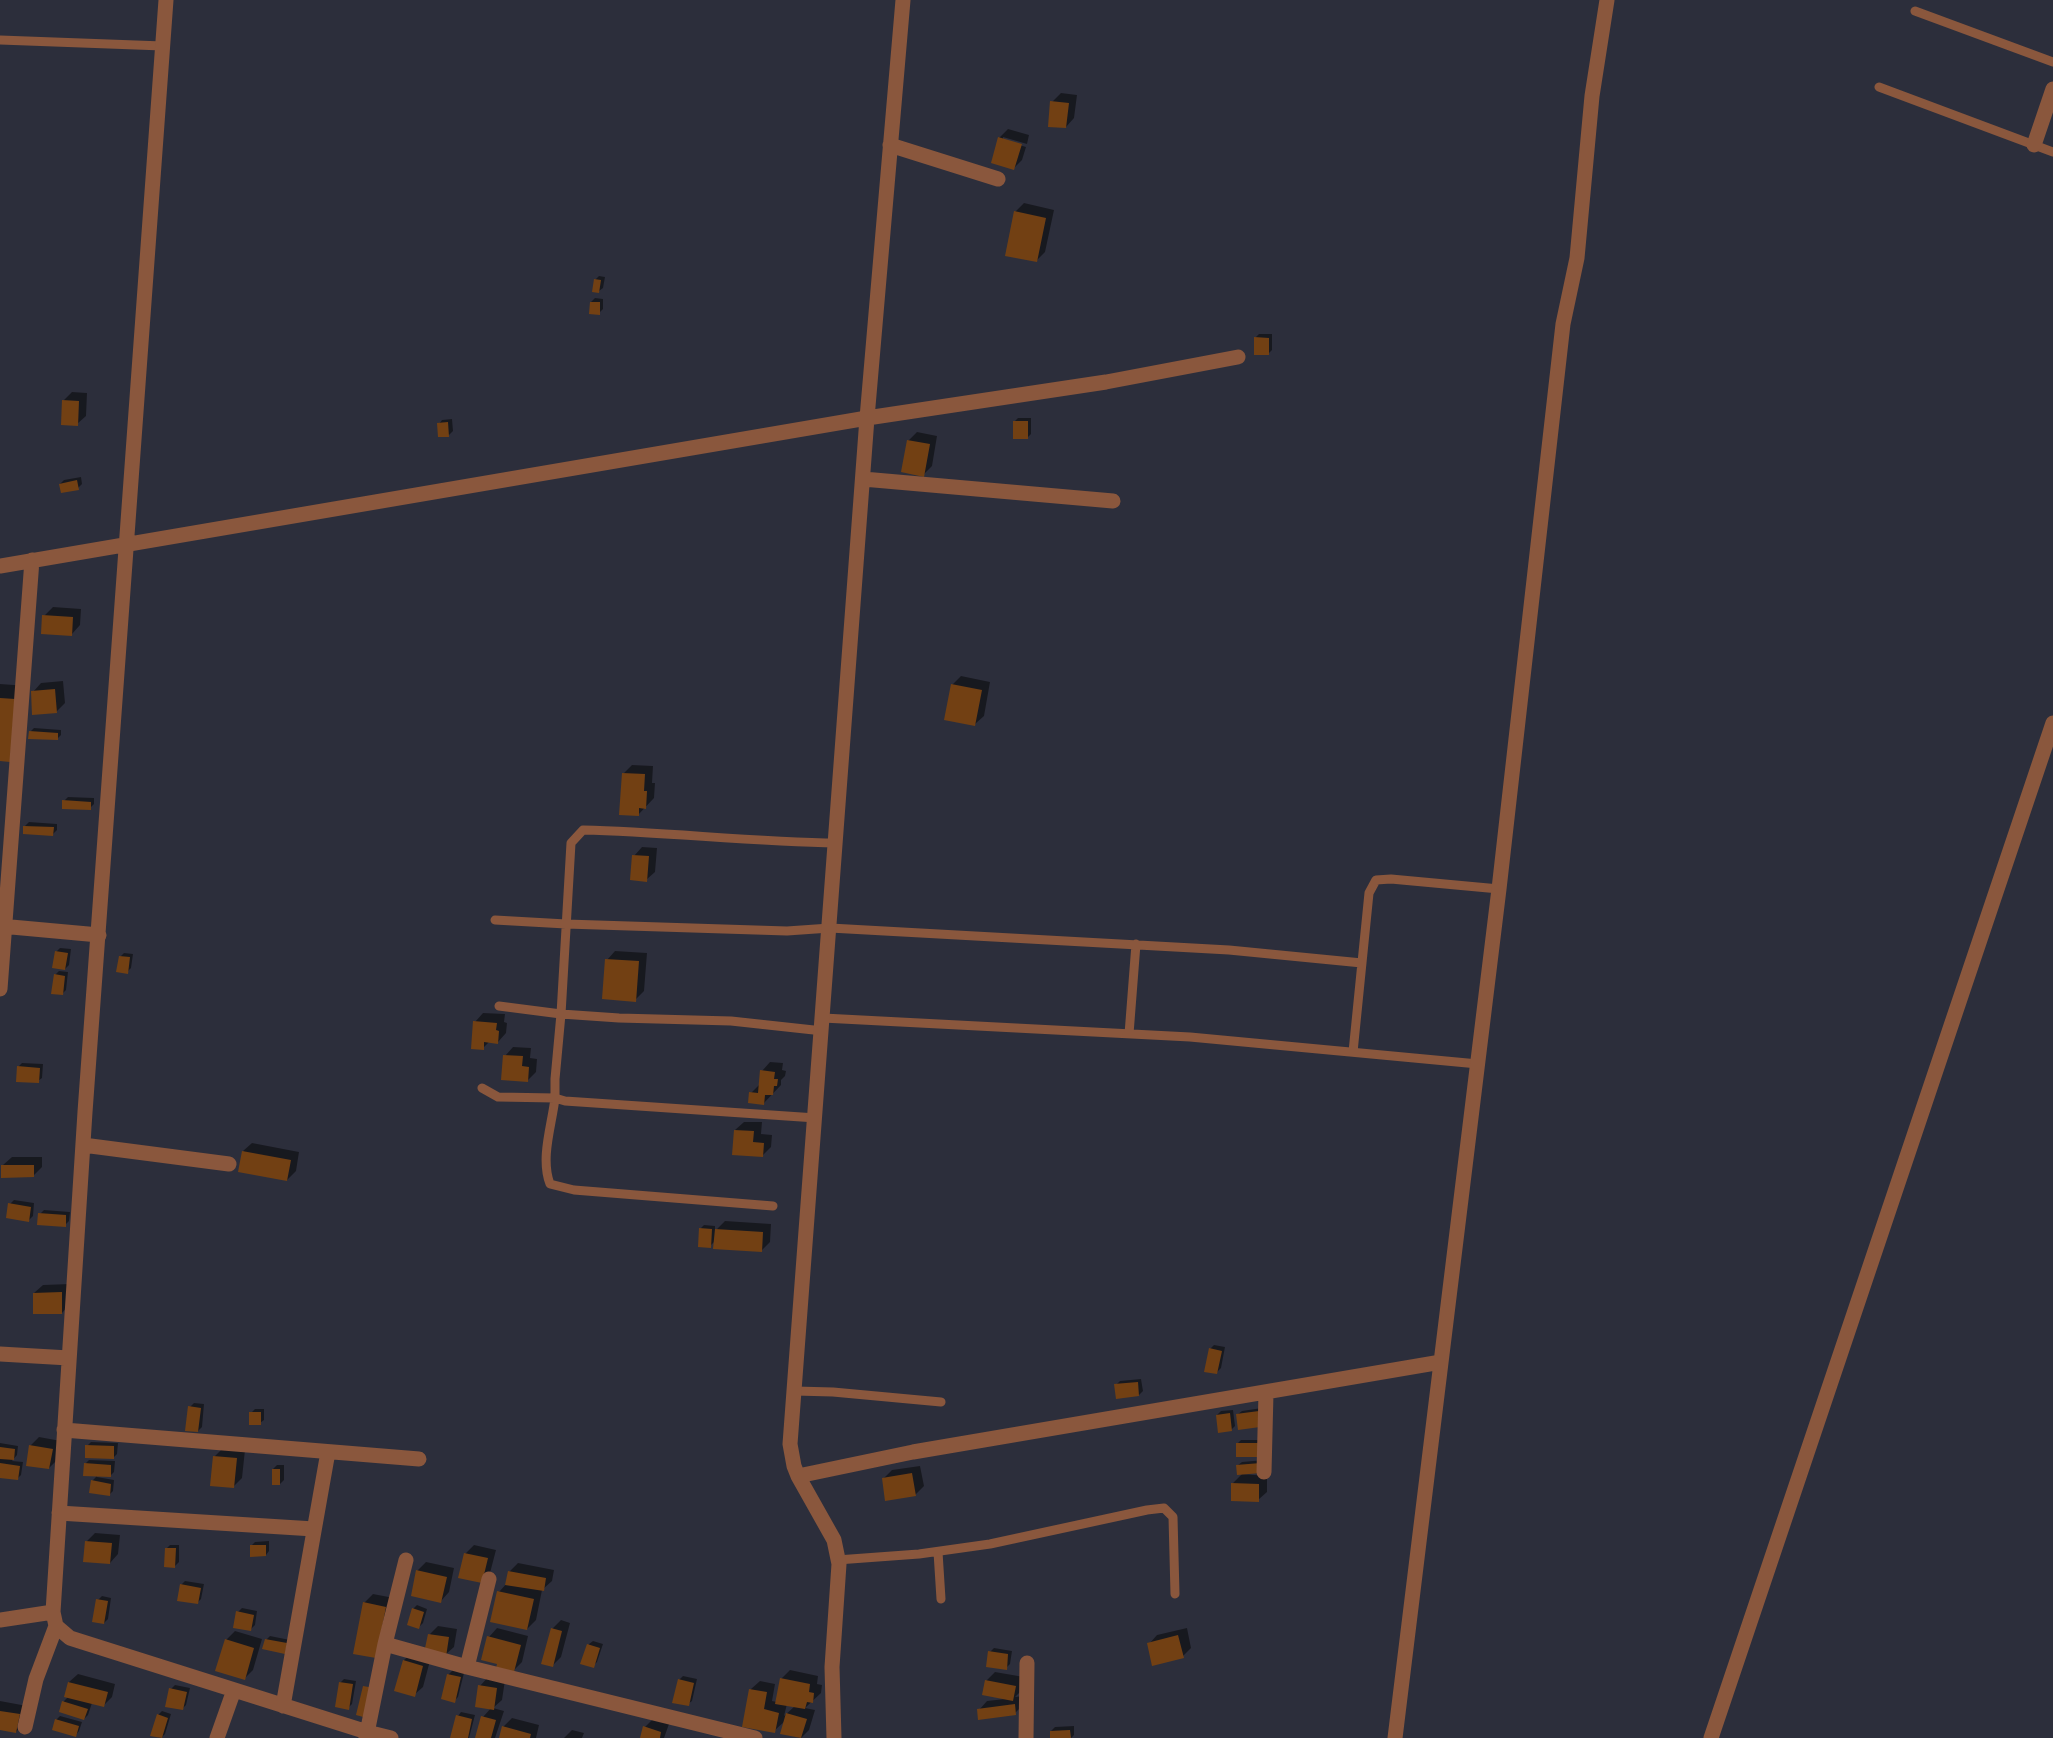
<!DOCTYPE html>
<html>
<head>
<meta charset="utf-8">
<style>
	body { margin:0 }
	canvas { display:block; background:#2c2e3b }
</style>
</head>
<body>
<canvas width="2053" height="1738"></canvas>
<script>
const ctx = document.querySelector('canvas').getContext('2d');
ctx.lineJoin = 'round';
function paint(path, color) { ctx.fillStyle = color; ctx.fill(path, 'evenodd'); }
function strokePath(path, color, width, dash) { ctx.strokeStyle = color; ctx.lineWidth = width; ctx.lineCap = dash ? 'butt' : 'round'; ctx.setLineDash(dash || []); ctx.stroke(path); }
paint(new Path2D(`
	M1061,93L1077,95L1074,118L1066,127L1052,102Z
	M1008,129L1029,135L1027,144L1003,137V140L1026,147L1022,160L1014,168L999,138Z
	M1024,203L1054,210L1045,252L1036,261L1015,212Z
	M599,276L605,277L603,288L599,291L595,280Z
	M595,298L603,299V309L599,313L591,302Z
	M1259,334H1272V350L1268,354L1255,338Z
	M72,392L87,393L86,416L77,424L63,401Z
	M1018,418H1031V434L1028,437L1014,422Z
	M452,419L453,431L449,435L439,424L442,420Z
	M917,432L937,436L932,466L923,475L908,441Z
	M81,477L82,484L78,488L60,484L64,480Z
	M53,607L81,609L80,625L72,634L44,616Z
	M961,676L990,682L984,716L975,724L952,685Z
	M63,681L65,703L56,712L33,692L41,683Z
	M0,684L28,686L0,760Z
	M34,728L61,730V735L57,739L30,732Z
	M632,765L653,766L652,783H655L654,798L638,815L623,774Z
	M68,797L94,798V804L90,808L64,801Z
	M29,822L57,824V830L53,834L25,826Z
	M642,847L657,848L655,872L646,880L634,856Z
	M60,948L71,949L69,965L65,969L56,952Z
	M615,951L647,953L644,991L635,1000L607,960Z
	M124,953L133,954L131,968L127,972L120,957Z
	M59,971L68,972L66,990L62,994L55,975Z
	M483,1013L505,1014L504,1022L507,1023L506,1033L498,1042L490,1041L483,1048L475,1022Z
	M513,1047L531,1048L530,1058L537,1059L536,1072L527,1081L505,1056Z
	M770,1062L783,1063L782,1070L786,1071L785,1076L781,1080V1085L764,1103L751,1093L760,1084L762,1071Z
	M22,1063L43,1064L42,1078L38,1081L18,1067Z
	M744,1122H762L761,1134L772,1135L771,1147L763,1155L735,1130Z
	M252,1143L299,1152L296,1171L287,1180L243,1151Z
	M12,1157H42V1167L33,1176L3,1165Z
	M14,1200L34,1203L33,1216L29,1220L10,1204Z
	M44,1210L70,1212L69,1221L65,1225L40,1214Z
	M725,1221L771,1224L770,1242L761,1251L715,1241L710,1246L700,1229L704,1225L715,1226V1231Z
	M70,1284V1304L62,1313L34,1293L43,1285Z
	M1214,1345L1225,1347L1221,1368L1217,1372L1210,1349Z
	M1141,1379L1143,1391L1139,1395L1116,1385L1120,1381Z
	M194,1403L204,1404L202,1427L198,1431L190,1407Z
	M1262,1408L1263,1422L1238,1414L1242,1411Z
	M255,1409H264V1420L260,1423L251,1413Z
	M1233,1410L1235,1426L1231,1430L1217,1415L1221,1411Z
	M39,1437L61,1441L58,1459L49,1468L30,1446Z
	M1241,1440H1266V1452L1237,1444Z
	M91,1442L118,1443L117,1454L113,1458L87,1446Z
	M0,1443L18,1446L17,1455L12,1461L23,1462L21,1475L17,1479L0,1476Z
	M223,1448L245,1450L242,1478L234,1486L214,1457Z
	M89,1460L115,1461L114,1472L110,1476L85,1464Z
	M1264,1460V1468L1238,1465L1242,1462Z
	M277,1465H284V1480L280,1484L273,1469Z
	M920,1466L924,1486L915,1495L883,1479L892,1470Z
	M1242,1474L1267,1476V1492L1258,1500L1232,1484Z
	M97,1476V1477L114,1480L113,1491L109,1495L92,1481Z
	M95,1533L120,1535L118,1554L110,1563L86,1542Z
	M269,1541V1551L266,1555L251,1546L255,1542Z
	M170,1545H179V1562L175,1566L166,1549Z
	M474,1545L496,1550L490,1573L482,1582L465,1554Z
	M426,1562L454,1568L449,1592L441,1601L417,1571Z
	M518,1563L554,1570L552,1581L542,1590L536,1620L527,1629L499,1592L507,1583L509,1572Z
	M185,1581L204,1584L201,1599L197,1603L181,1585Z
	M373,1594L394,1598L384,1648L364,1603Z
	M102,1596L111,1598L108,1619L104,1623L98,1600Z
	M417,1605L427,1609L423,1623L419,1627L413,1609Z
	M242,1608L257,1611L255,1625L251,1629L238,1612Z
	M561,1620L570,1623L561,1657L552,1666V1629Z
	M438,1626L457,1629L454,1647L445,1655L430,1634Z
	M497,1628L528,1636L522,1662L513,1671L489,1637Z
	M1187,1628L1191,1648L1183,1656L1149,1644L1157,1635Z
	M235,1631L262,1639L253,1670L245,1678L226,1640Z
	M270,1636L290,1640L288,1649L266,1640Z
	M593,1641L603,1644L597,1662L593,1666L582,1663L589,1644Z
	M994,1648L1012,1651L1010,1664L1006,1668L990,1652Z
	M413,1652L431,1657L423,1687L414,1695L404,1660Z
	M453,1670L464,1673L458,1697L454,1701L443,1698L449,1674Z
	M790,1670L818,1676L817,1684L822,1685L821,1693L805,1708L815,1710L809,1730L801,1738L782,1733L785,1721L774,1731L744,1725L751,1689L760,1681L775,1684L772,1701L777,1702L781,1679ZM787,1704L795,1706L784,1716Z
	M995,1672L1024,1677L1021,1691L1015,1697L1023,1696L1024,1704L1015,1713L979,1710L987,1701L1005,1699L986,1681Z
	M78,1674L115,1684L112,1697L103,1706L92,1703L88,1715L84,1719L61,1711L64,1701L69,1696V1682Z
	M683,1676L697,1679L692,1701L688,1704L679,1680Z
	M488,1677L505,1680L502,1700L493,1708L504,1711L495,1738H477L483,1717L491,1708L480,1686Z
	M344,1679L356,1681L352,1704L348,1708L340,1683Z
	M175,1685L190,1688L186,1705L182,1709L171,1689Z
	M0,1701L27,1706L24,1723L16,1732L0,1729Z
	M162,1711L171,1714L165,1734L161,1738L151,1735L158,1715Z
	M461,1712L475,1715L469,1738H456L458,1716Z
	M60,1716L82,1722L79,1731L76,1735L56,1720Z
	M512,1718L539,1725L536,1738H500L503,1727Z
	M653,1719L669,1724L664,1738H641L645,1727Z
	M1074,1726V1735L1071,1738H1051V1731L1055,1727Z
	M572,1730L584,1733L582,1738H564Z`), '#0007');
paint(new Path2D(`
	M1050,101L1069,103L1066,128L1048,127Z
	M998,137L1022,144L1014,170L991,163Z
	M1014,211L1046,218L1037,262L1005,256Z
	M594,279L601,280L599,293L592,292Z
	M590,302H600V315L589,314Z
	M1254,337L1269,338V355H1254Z
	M62,400L79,401L78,426L61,425Z
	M1013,421H1028V439H1013Z
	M448,422L449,437H438L437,423Z
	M907,440L930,444L924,477L901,472Z
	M77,480L79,490L61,493L59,484Z
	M42,615L73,617L72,636L41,634Z
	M951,684L982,690L975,726L944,720Z
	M55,689L57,713L32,715L31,691Z
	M0,698L15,699L10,762L0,761Z
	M29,731L58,733V740L28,739Z
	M622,773L645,774L644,791H647L646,809L639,808V816L619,815Z
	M62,800L91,802V810L62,809Z
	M23,826L54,827L53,836L23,834Z
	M632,855L649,856L647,882L630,880Z
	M55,951L68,953L65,970L52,968Z
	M119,956L130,957L128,974L116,972Z
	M605,959L639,961L636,1002L602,999Z
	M54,974L65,976L63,995L51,994Z
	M473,1021L497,1023L496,1030L499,1031L498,1044L484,1042V1050L471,1049Z
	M503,1055L523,1056L522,1066L529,1067L528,1082L501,1080Z
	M17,1066L40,1068L39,1083L16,1082Z
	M760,1070L775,1072L774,1079H778L777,1086H774L773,1095H765L764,1105L748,1103L749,1092L758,1093Z
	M734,1130L754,1131L753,1142L764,1143L763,1157L732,1155Z
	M242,1151L291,1160L287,1181L238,1172Z
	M1,1165H34V1177L1,1178Z
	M8,1203L31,1207L29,1222L6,1218Z
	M38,1213L66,1215V1227L37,1225Z
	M699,1228L712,1229L711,1248L698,1247Z
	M715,1229L763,1232L762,1252L713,1249Z
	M62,1292V1314H33V1293Z
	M1209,1348L1222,1351L1217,1374L1204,1372Z
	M1138,1382L1139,1396L1116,1399L1114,1384Z
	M188,1406L201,1408L198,1432L185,1431Z
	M1259,1411L1260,1427L1238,1430L1236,1414Z
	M249,1412H261V1425H249Z
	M1230,1413L1232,1431L1218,1433L1216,1415Z
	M1236,1443H1263V1457H1236Z
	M29,1445L53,1449L49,1469L26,1466Z
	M85,1445L114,1446V1459L85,1458Z
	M0,1447L15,1449L14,1460L0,1459Z
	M213,1456L237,1458L234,1488L210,1486Z
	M0,1463L20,1466L18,1480L0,1478Z
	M84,1463L111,1465V1477L83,1476Z
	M1261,1463V1473L1237,1475L1236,1465Z
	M272,1469H280V1485H272Z
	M912,1473L916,1496L885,1501L882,1478Z
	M91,1480L111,1484L110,1496L89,1493Z
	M1231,1483L1259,1484V1502L1231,1501Z
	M85,1541L112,1543L110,1564L83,1562Z
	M250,1545H266V1556L250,1557Z
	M165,1548H176L175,1568L164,1567Z
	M464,1553L488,1558L482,1583L458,1578Z
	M416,1570L447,1577L441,1603L411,1596Z
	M508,1571L546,1578L544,1591L505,1585Z
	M180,1584L201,1588L198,1604L177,1601Z
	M497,1591L534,1599L527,1630L490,1622Z
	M96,1599L108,1601L104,1624L92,1622Z
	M363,1602L386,1607L376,1658L353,1654Z
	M412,1608L424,1612L419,1629L407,1625Z
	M236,1611L254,1615L251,1631L233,1628Z
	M551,1628L562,1631L553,1667L541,1664Z
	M428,1634L449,1637L446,1657L424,1653Z
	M1178,1635L1184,1658L1152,1666L1147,1643Z
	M487,1636L521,1645L514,1672L496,1668L497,1664L481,1660Z
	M225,1639L254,1648L245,1680L215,1671Z
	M265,1639L287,1643L285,1654L262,1649Z
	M587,1644L600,1648L594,1668L580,1664Z
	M988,1651L1008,1654L1007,1670L986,1667Z
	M403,1660L423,1666L415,1697L394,1691Z
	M447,1674L461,1677L455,1703L441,1699Z
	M780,1678L810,1684L809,1692L814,1693L813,1703L807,1702L805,1709L775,1704Z
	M678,1679L694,1683L689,1706L672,1703Z
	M985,1680L1016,1686L1013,1701L982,1695Z
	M68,1682L108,1692L104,1707L64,1697Z
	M339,1682L353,1684L349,1710L335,1707Z
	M478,1685L497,1688L494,1710L475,1707Z
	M363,1686L374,1688L367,1718L356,1715Z
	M169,1688L187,1692L183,1710L165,1707Z
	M749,1689L767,1692L764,1709L779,1713L775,1733L742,1727Z
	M62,1701L88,1709L84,1720L59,1712Z
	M1015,1704L1016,1715L978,1720L977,1709Z
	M0,1711L20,1714L16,1733L0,1730Z
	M786,1713L807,1719L801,1738L780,1734Z
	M157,1714L168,1718L162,1738L150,1736Z
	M456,1715L472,1719L468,1738H450Z
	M481,1716L496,1720L491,1738H475Z
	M55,1719L79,1726L76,1737L52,1730Z
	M502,1726L531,1734L530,1738H499Z
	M643,1726L661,1732L660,1738H640Z
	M1070,1730L1071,1738H1050V1731Z`), '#724013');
strokePath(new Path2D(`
	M1915,11L2053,62
	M0,40L163,46
	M1879,87L2053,152
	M495,920L566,924L787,931L830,928L1229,950L1362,963
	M499,1006L561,1014L555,1079V1098L565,1101L816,1118
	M823,1018L1190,1037L1478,1064
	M823,1031L731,1021L619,1018L561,1014L571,843L583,830C668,832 752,842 837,843
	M1129,1034L1136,944
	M1353,1052L1369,893L1376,880L1391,879L1499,889
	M482,1088L498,1097L555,1098C552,1125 540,1158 550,1184L574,1190L773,1206
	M795,1391L833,1392L941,1402
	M938,1552L941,1599
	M837,1560L919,1554L990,1544L1147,1510L1164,1508L1173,1517L1175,1594`), '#8a573d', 9);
strokePath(new Path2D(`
	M166,0L85,1112L53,1612L56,1626L70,1638L367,1732L391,1738
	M890,145L998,179
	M2034,145L2053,89
	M863,479L1113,501
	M0,566L867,418L1106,382L1238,357
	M0,926L99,935
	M0,989L32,560
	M83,1145L229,1164
	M0,1354L69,1358
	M64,1430L419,1459
	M1264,1472L1266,1393
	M798,1476L913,1452L1441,1362
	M59,1513L314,1529
	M0,1620L53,1612
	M385,1644L406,1560
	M467,1667L489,1579
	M283,1706L328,1452
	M25,1727L36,1679L56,1626
	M217,1738L234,1690
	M366,1738L385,1644L467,1667L755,1738
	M834,1738L832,1667L839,1564L834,1540L798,1476L794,1466L790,1444L867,418L903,0
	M1026,1738L1027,1663
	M1395,1738L1499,889L1563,324L1577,258L1592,96L1607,0
	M1711,1738L2053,723`), '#8a573d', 15);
</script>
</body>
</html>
